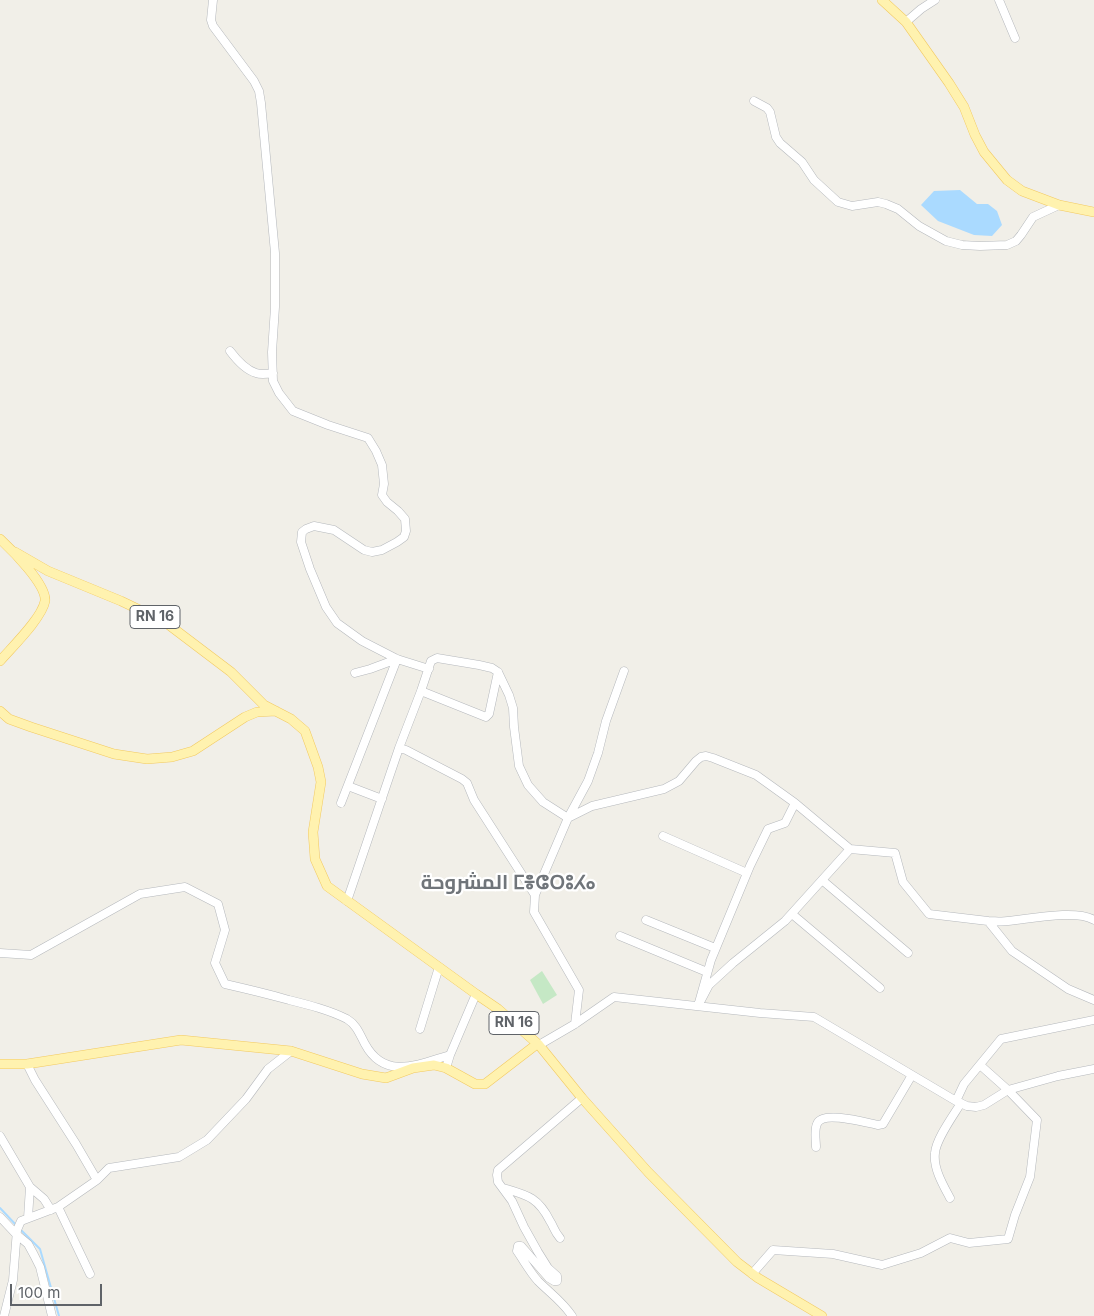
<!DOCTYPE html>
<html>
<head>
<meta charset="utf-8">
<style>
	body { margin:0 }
	#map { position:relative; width:1094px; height:1316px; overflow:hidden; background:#f1efe8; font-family:Inter,sans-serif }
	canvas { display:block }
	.scale { position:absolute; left:10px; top:1284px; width:92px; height:22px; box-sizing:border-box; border:2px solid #5f6368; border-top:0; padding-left:6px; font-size:15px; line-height:18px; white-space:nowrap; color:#5f6368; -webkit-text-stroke:4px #fff; paint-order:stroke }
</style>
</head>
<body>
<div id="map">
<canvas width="1094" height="1316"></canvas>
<div class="scale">100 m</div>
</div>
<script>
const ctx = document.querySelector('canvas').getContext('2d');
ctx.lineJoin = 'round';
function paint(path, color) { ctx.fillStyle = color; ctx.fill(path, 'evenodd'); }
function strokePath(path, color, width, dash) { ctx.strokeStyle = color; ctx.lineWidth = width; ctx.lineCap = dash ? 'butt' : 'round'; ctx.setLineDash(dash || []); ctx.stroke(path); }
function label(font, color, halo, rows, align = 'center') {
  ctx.font = font + ' Inter,Cairo,"Noto Sans Tifinagh",sans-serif'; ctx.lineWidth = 4.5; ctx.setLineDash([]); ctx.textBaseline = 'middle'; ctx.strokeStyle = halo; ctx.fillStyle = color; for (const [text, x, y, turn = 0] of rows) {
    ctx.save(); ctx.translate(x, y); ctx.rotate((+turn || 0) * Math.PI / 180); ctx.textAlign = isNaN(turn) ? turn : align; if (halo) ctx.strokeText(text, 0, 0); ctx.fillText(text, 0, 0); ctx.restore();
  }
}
paint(new Path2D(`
	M542,971L557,995L543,1004L530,980Z`), '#c5e8c5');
paint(new Path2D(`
	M960,190L977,204H988L997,211L1002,225L992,236L974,235L938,221L921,205L934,191Z`), '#aadaff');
strokePath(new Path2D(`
	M0,1208L17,1226
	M20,1229L40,1249L59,1316`), '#aadaff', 2);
const minor = new Path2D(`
	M213,0L211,20L213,26L254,81L259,91L261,103L275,253V307L272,352L273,381L279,393L293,411L328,425L368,438L376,451L382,465L384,484L382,495L387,502L398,511L405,519L406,531L404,537L397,542L382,550L372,552L364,550L334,530L314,526L306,529L302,532L301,542L310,569L326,607L337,623L362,641L397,659L429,669
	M999,0L1015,38
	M906,22L921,9L935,0
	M754,101L767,108L770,112L776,137L780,143L802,162L814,180L838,202L852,206L878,202L886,204L898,209L919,226L946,241L962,245L980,246L1007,245L1016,241L1021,235L1033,217L1059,205
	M230,351C236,359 246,370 256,373C261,375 267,374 273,373
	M355,673L370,669L397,659
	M421,691L486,717L489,714L498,672
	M399,748L406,750L462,779L467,783L474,800L535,895
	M348,786L382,799
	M341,803L397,659
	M795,803L785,823L768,829L750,866L711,960L698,1006L709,985L733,963L785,921L850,849L895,853L903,882L929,914L988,921L1012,951L1068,989L1094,1000
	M663,836L747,873
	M822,880L908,953
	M347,901L399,748L421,691L431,661L437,658L479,665L492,668L498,672L509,695L513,708L514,727L519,766L528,785L543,802L568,818L592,806L664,789L679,781L696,761L701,757L706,756L713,758L756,775L795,803L850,849
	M792,914L880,988
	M646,920L715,948
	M988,921C995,921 1002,922 1008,921C1029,919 1077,909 1094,920
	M620,936L707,972
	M0,953L31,955L140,894L185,887L218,904L225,930L215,963L225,984C247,989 268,994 289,1000C309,1005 329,1010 347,1019C357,1025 360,1035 365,1044C385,1081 419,1064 450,1055L446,1068
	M575,1024L579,990L534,912L535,895L568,818L588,781L598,753L606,721L624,671
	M420,1029L439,967
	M539,1045L575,1024L614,997L760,1013L814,1017L956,1101L964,1084L1001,1039L1094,1020
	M450,1055L476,994
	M27,1064L35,1080L76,1144L97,1180
	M956,1101L967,1106L976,1107L984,1105L1008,1090L1058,1076L1094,1069
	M0,1136L30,1187L28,1218
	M816,1147C816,1141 814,1130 817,1124C822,1110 867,1123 878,1125L883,1124L912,1075
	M30,1187L44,1199L51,1210
	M503,1188C527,1195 538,1197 550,1221C554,1227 554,1231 560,1238
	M950,1198C943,1185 933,1168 935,1153C936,1139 953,1116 961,1103
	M58,1207L90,1274
	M0,1217L16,1234L28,1244L34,1255L40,1267L52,1316
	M752,1274L773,1250L833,1254L882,1265L921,1253L950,1238L969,1243L1008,1239L1015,1215L1030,1177L1037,1120L1008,1090L980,1065
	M4,1316L13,1280L17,1230L21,1221L58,1207L97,1180L109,1168L179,1157L207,1140L246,1099L268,1069L291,1051
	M572,1316C563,1302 550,1293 538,1281C530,1272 524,1261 517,1251L518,1246H521L549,1278L554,1281H557V1276L548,1268L538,1252L524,1227L512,1201L498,1182L497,1175L498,1170L582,1098`);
const major = new Path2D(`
	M882,0L906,22L949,83L964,107L975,135L984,152L1007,180L1022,191L1059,205L1094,212
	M0,539C12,550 47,585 45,601C42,618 12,647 0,661
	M15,552L48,571L121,601L165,622L231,672L264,705L291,719L305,731L318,767L321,782L313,832L315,859L327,886L476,994L498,1009L539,1045L582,1098L648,1172L737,1262L758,1278L822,1316
	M0,711L9,719L31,727L114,754L147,759L172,757L193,751L245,717L257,712L276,711
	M0,1064H27L181,1040L291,1051L362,1074L386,1078L413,1068L434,1065L446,1068L475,1084H485L537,1044`);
strokePath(minor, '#b5b8bc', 9);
strokePath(major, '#f2c960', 10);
strokePath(minor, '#fff', 8);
strokePath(major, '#fff2af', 9);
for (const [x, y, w] of [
	[155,617,50],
	[514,1023,50]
]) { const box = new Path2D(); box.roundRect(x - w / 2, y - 11.5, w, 23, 4); ctx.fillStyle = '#fff'; ctx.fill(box); strokePath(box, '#5f6368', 1); }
label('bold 14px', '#5f6368', null, [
	["RN 16",155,617],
	["RN 16",514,1023]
]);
label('bold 20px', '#70757a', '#fff', [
	["المشروحة ⵎⴻⵛⵔⵓⵃⴰ",508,883]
]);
</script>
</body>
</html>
